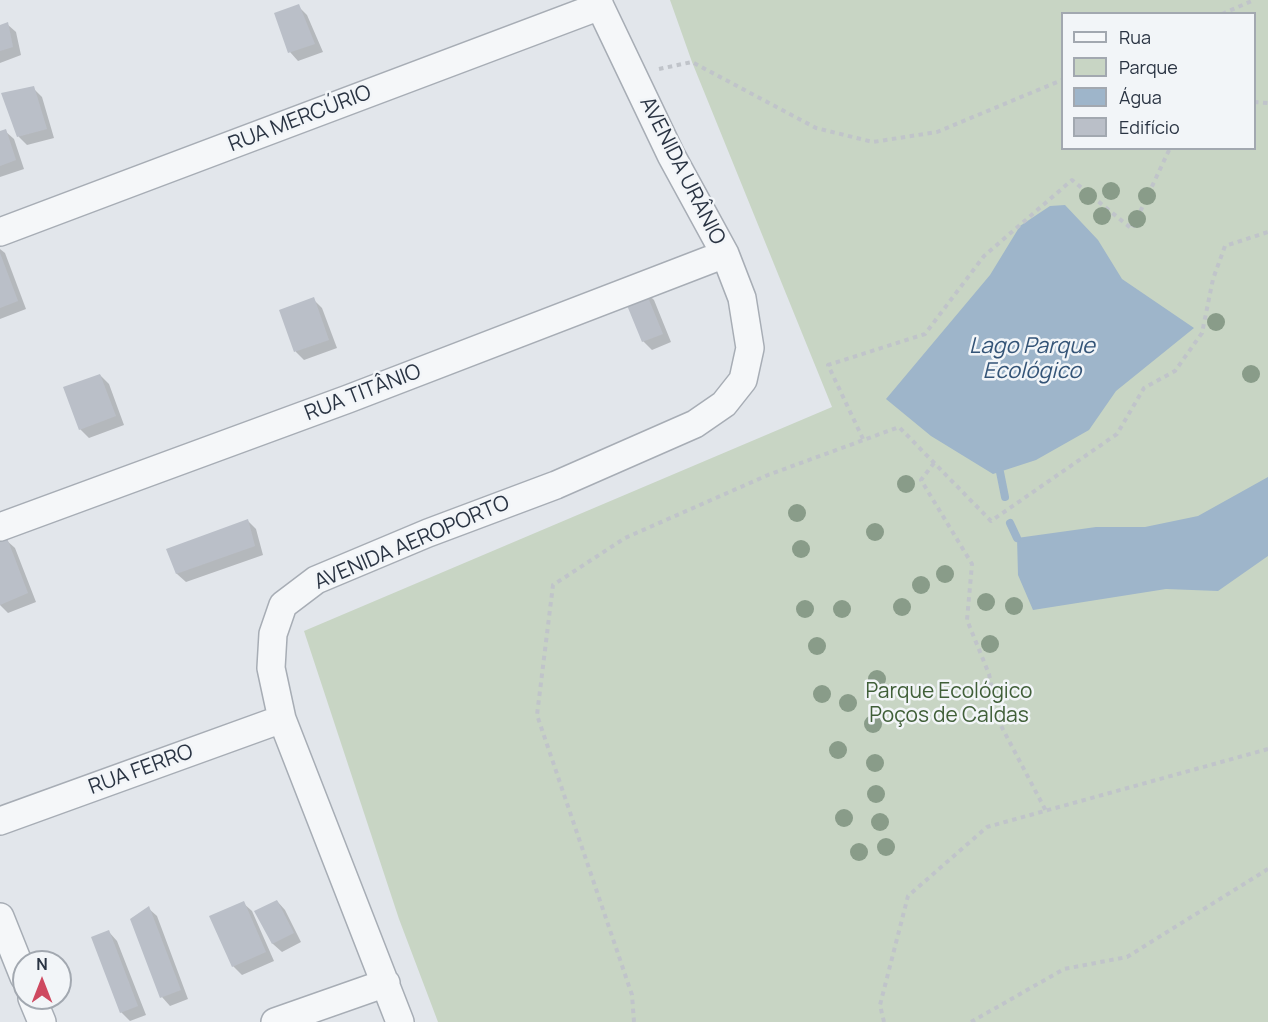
<!DOCTYPE html>
<html>
<head>
<meta charset="utf-8">
<style>
	body { margin:0 }
	#map { position:relative; width:1268px; height:1022px; overflow:hidden; background:#e2e6eb; font-family:Manrope,sans-serif }
	canvas { display:block }
	.legend { position:absolute; left:1061px; top:12px; width:195px; height:138px; box-sizing:border-box; background:#f2f5f8; border:2px solid #a2a8b0; margin:0; padding:8px 10px; list-style:none; font-size:18px; color:#2a3443 }
	.legend li { display:flex; align-items:center; gap:12px; height:30px }
	.legend b { width:30px; border:2px solid #a2a8b0 }
	.north { position:absolute; left:12px; top:950px; width:60px; height:60px; box-sizing:border-box; background:#f2f5f8; border:2px solid #a2a8b0; border-radius:50%; rotate:0deg; font-size:16px; font-weight:700; line-height:24px; text-align:center; color:#2a3443 }
	.north::after { content:''; display:block; margin:auto; width:21px; height:27px; background:#ce4960; clip-path:polygon(50% 0,100% 100%,50% 72%,0 100%) }
</style>
</head>
<body>
<div id="map">
<canvas width="1268" height="1022"></canvas>
<ul class="legend">
<li><b style="height:8px;background:#f5f7f9"></b>Rua</li>
<li><b style="height:16px;background:#c8d5c4"></b>Parque</li>
<li><b style="height:16px;background:#9eb5ca"></b>Água</li>
<li><b style="height:16px;background:#babfc8"></b>Edifício</li>
</ul>
<div class="north">N</div>
</div>
<script>
const ctx = document.querySelector('canvas').getContext('2d');
ctx.lineJoin = 'round';
function paint(path, color) { ctx.fillStyle = color; ctx.fill(path, 'evenodd'); }
function strokePath(path, color, width, dash) { ctx.strokeStyle = color; ctx.lineWidth = width; ctx.lineCap = dash ? 'butt' : 'round'; ctx.setLineDash(dash || []); ctx.stroke(path); }
function label(font, color, halo, rows, align = 'center') {
  ctx.font = font + ' Manrope,sans-serif'; ctx.lineWidth = 5; ctx.setLineDash([]); ctx.textBaseline = 'middle'; ctx.strokeStyle = halo; ctx.fillStyle = color; for (const [text, x, y, turn = 0] of rows) {
    ctx.save(); ctx.translate(x, y); ctx.rotate((+turn || 0) * Math.PI / 180); ctx.textAlign = isNaN(turn) ? turn : align; if (halo) ctx.strokeText(text, 0, 0); ctx.fillText(text, 0, 0); ctx.restore();
  }
}
paint(new Path2D(`
	M670,0H1268V1022H438L399,919L304,631L832,407L692,62ZM1062,14H1254V148H1062Z`), '#c8d5c4');
paint(new Path2D(`
	M1065,205L1098,240L1122,279L1194,328L1116,391L1089,430L1036,460L993,474L931,436L886,399L990,275L1020,226L1050,206Z
	M1268,477V556L1218,591L1166,589L1033,610L1018,575L1017,538L1096,527H1145L1198,516Z`), '#9eb5ca');
paint(new Path2D(`
	M298,6L307,15L323,52L298,61L290,52Z
	M7,24L16,32L21,55L0,63V27Z
	M33,88L42,97L54,138L27,145L19,137L3,94Z
	M5,131L14,139L24,169L0,177V132Z
	M0,249L5,253L26,309L0,319Z
	M645,291L654,300L671,342L652,350L643,341Z
	M313,299L322,308L337,348L304,360L296,352L281,311Z
	M100,375L109,384L124,425L89,438L80,429Z
	M248,521L256,529L263,555L186,582L177,574L168,549Z
	M6,540L15,548L36,602L8,613L0,605V542Z
	M277,901L285,910L301,942L282,952L273,944L256,912Z
	M243,903L252,911L274,961L242,975L233,966Z
	M148,908L157,916L188,999L170,1006L162,997Z
	M109,932L117,941L146,1015L130,1021L121,1012Z`), '#0003');
strokePath(new Path2D(`
	M1000,472L1005,497
	M1010,523L1017,538`), '#9eb5ca', 8);
paint(new Path2D(`
	M299,4L315,44L288,53L274,13Z
	M8,22L13,47L0,51V25Z
	M34,86L47,129L17,137L1,93Z
	M6,129L16,160L0,166V131Z
	M0,253L18,301L0,308Z
	M645,290L663,334L642,342L624,298Z
	M314,297L329,340L294,352L279,310Z
	M100,374L116,416L79,430L63,387Z
	M248,519L255,546L176,574L166,549Z
	M7,538L28,593L0,605V541Z
	M277,900L294,933L272,944L254,911Z
	M244,901L266,952L232,967L209,916Z
	M149,906L181,990L160,998L130,919Z
	M109,930L138,1006L120,1013L91,937Z`), '#babfc8');
const minor = new Path2D(`
	M0,232L600,6
	M0,527L348,399L725,254
	M0,821L282,719
	M0,917L24,977
	M32,998L42,1022
	M275,1022L386,983
	M400,1022L282,719L271,668L273,634L283,605L316,580L428,533L556,485L695,424L724,404L743,380L750,348L742,298L725,254L671,155L597,0`);
strokePath(minor, '#a7adb5', 30);
strokePath(new Path2D(`
	M1222,14L1254,0
	M659,69L692,62L816,128L873,142L937,132L1062,80
	M1254,102L1268,103
	M863,439L828,365L925,334L984,256L1072,180L1132,229L1170,148
	M934,463L921,480L972,564L967,620L989,674L998,720L1046,811
	M634,1022L632,995L537,715L553,585L625,538L768,475L899,427L991,521L1117,434L1144,388L1175,371L1202,333L1213,279L1225,246L1268,232
	M884,1022L880,1005L908,896L987,827L1268,749
	M971,1022L1064,969L1127,957L1268,869`), '#c0c4ca', 4, [4.5, 4.5]);
strokePath(minor, '#f5f7f9', 27);
ctx.fillStyle = '#899c89';
for (const [x, y] of [
	[1111,191],
	[1088,196],
	[1147,196],
	[1102,216],
	[1137,219],
	[1216,322],
	[1251,374],
	[906,484],
	[797,513],
	[875,532],
	[801,549],
	[945,574],
	[921,585],
	[986,602],
	[1014,606],
	[902,607],
	[805,609],
	[842,609],
	[990,644],
	[817,646],
	[877,679],
	[822,694],
	[848,703],
	[873,724],
	[838,750],
	[875,763],
	[876,794],
	[844,818],
	[880,822],
	[886,847],
	[859,852]
]) { ctx.beginPath(); ctx.arc(x, y, 9, 0, 2 * Math.PI); ctx.fill(); }
label('21px', '#2a3443', '#f2f5f8', [
	["RUA MERCÚRIO",300,119,-21],
	["AVENIDA URÂNIO",682,171,63],
	["RUA TITÂNIO",363,393,-21],
	["AVENIDA AEROPORTO",412,543,-23],
	["RUA FERRO",141,770,-20]
]);
label('21px', '#405f38', '#f2f5f8', [
	["Parque Ecológico",949,692],
	["Poços de Caldas",949,716]
]);
label('italic 22px', '#345477', '#f2f5f8', [
	["Lago Parque",1032,347],
	["Ecológico",1032,372]
]);
</script>
</body>
</html>
